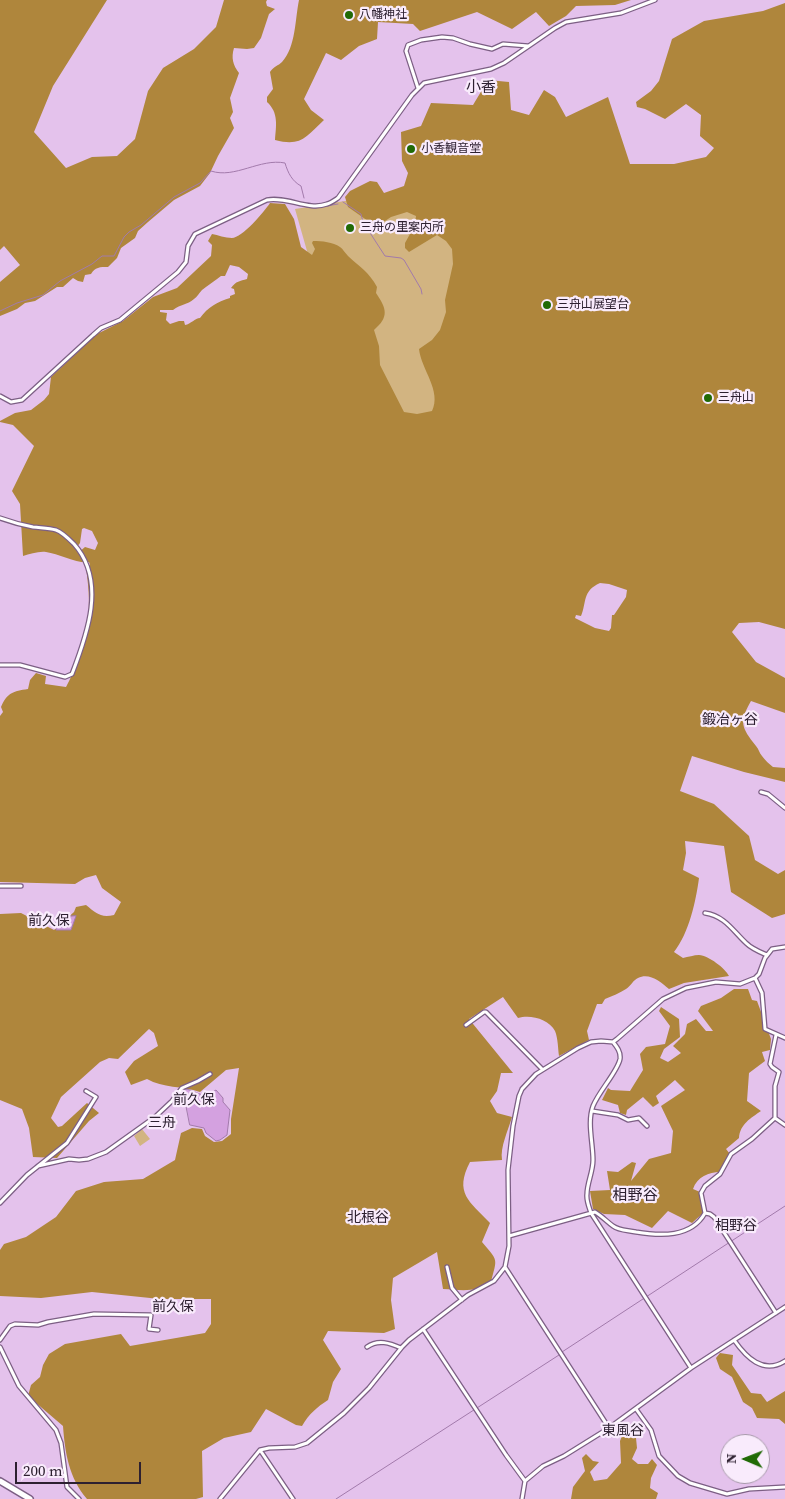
<!DOCTYPE html>
<html>
<head>
<meta charset="utf-8">
<style>
	body { margin:0 }
	#map { position:relative; width:785px; height:1499px; overflow:hidden; background:#e4c2ec; font-family:"Source Serif 4",serif }
	canvas { display:block }
	.north { position:absolute; left:720px; top:1434px; width:50px; height:50px; box-sizing:border-box; background:#f9ebfc; border:1px solid #a79aaa; border-radius:50%; rotate:271deg; font-size:14px; font-weight:700; line-height:20px; text-align:center; color:#2d2030 }
	.north::after { content:''; display:block; margin:auto; width:18px; height:22px; background:#216a06; clip-path:polygon(50% 0,100% 100%,50% 72%,0 100%) }
	.scale { position:absolute; left:15px; top:1462px; width:126px; height:22px; box-sizing:border-box; border:2px solid #2d2030; border-top:0; padding-left:6px; font-size:15px; line-height:18px; white-space:nowrap; color:#2d2030; -webkit-text-stroke:4px #f9ebfc; paint-order:stroke }
</style>
</head>
<body>
<div id="map">
<canvas width="785" height="1499"></canvas>
<div class="north">N</div>
<div class="scale">200 m</div>
</div>
<script>
const ctx = document.querySelector('canvas').getContext('2d');
ctx.lineJoin = 'round';
function paint(path, color) { ctx.fillStyle = color; ctx.fill(path, 'evenodd'); }
function strokePath(path, color, width, dash) { ctx.strokeStyle = color; ctx.lineWidth = width; ctx.lineCap = dash ? 'butt' : 'round'; ctx.setLineDash(dash || []); ctx.stroke(path); }
function label(font, color, halo, rows, align = 'center') {
  ctx.font = font + ' "Source Serif 4","Noto Sans JP",serif'; ctx.lineWidth = 4.5; ctx.setLineDash([]); ctx.textBaseline = 'middle'; ctx.strokeStyle = halo; ctx.fillStyle = color; for (const [text, x, y, turn = 0] of rows) {
    ctx.save(); ctx.translate(x, y); ctx.rotate((+turn || 0) * Math.PI / 180); ctx.textAlign = isNaN(turn) ? turn : align; if (halo) ctx.strokeText(text, 0, 0); ctx.fillText(text, 0, 0); ctx.restore();
  }
}
paint(new Path2D(`
	M351,200L421,213L436,230L498,240L441,422L396,429L309,258L295,209Z
	M142,1129L150,1139L140,1146L134,1136Z`), '#d2b481');
paint(new Path2D(`
	M0,0H107L53,86L34,132L66,168L92,157L117,156L135,139L148,91L163,68L194,49L216,27L224,0H267L266,2L267,6L275,9L269,14L261,38L254,48L247,49L234,48C231,58 233,65 239,73L230,98L233,112L230,118L234,128L218,156L210,173L200,186L174,200L148,222L138,231L135,238L121,248L117,258L108,267C100,267 95,267 91,274L85,275L83,282L78,281L73,278L63,287H57L35,301L25,303L17,309L0,316V282L20,265L4,246L0,250Z
	M299,0H631L615,5L576,6L566,16L549,26L536,12L512,29L477,12L420,31L413,24L378,22L377,39L359,46L341,60L326,53L304,99L311,110L324,120C306,137 301,147 275,140C276,126 279,113 267,102V97L273,89L270,72C274,66 278,66 282,62C296,47 295,19 299,0Z
	M785,3V629L759,622L739,623L732,632L756,662L785,678V713L751,701C739,722 741,727 756,746C759,749 759,753 762,756C765,760 769,764 773,767L785,768V782L744,772L692,756L680,791L714,804L749,836L755,860L778,874L785,870V914L772,918L731,892L724,846L685,841L686,853L683,870L699,878C696,901 689,933 674,952L683,958C688,957 694,955 699,955C709,956 725,968 729,976L684,983L669,989C661,982 649,972 638,978C633,980 631,986 626,989C620,993 612,996 605,999L602,1004H597L587,1031L589,1040L559,1056C558,1049 558,1038 555,1031C549,1019 530,1014 518,1018L503,997L469,1019L513,1073H501L497,1091L490,1101L497,1113L512,1117C508,1131 500,1147 502,1160L470,1162C454,1193 469,1201 490,1223L482,1242C499,1262 497,1258 491,1282C476,1293 461,1290 443,1289L437,1252L393,1278L391,1300L395,1329L384,1333L328,1331L323,1340L341,1369L333,1382L328,1400C317,1407 309,1414 302,1426L296,1425L266,1409L251,1432L224,1438L202,1451L203,1497L196,1499H87C69,1478 65,1453 63,1426L28,1396L31,1385L40,1377L43,1365L49,1354L65,1344L121,1334L130,1346L205,1333L211,1324V1299H160L92,1292L41,1298L0,1296V1250L4,1244L26,1237L56,1217L76,1191L104,1182L143,1179L175,1160L181,1133L192,1128L202,1129L205,1136L214,1142L222,1141L231,1134V1119L239,1068L226,1070L200,1092C182,1086 163,1088 147,1079L131,1085L125,1072L134,1061L158,1046L154,1033L149,1029L118,1059L109,1058L100,1062L61,1097L51,1118L58,1127L62,1126L87,1103L99,1113L89,1121L57,1158L33,1157L29,1128L22,1109L0,1100V914L21,913L54,930L74,912L76,907L86,905C96,913 100,918 114,915L121,902L102,888L96,875L85,878L75,884L0,882V716L3,712L1,707C7,693 13,691 28,689L30,680L36,673L46,676L45,684L66,687C88,646 93,614 86,568L90,565L89,562C78,564 59,554 46,552C39,551 30,554 23,556L20,504L12,491L34,446L13,425L0,422V421L15,413L31,410L44,400L49,394L51,377L97,334L123,321L153,297L177,288L211,256L212,245L208,241L212,234C218,235 225,238 232,238C242,238 264,212 270,203L285,204L294,219L301,247L312,255L315,249L312,243L313,241C322,241 333,242 340,247C343,249 345,253 348,256C360,267 369,272 377,287L376,293C387,309 389,317 374,330L379,346L380,365L404,412L417,414L432,411C442,391 421,369 419,349L432,340L440,330L446,312L445,300L453,264L452,249L446,241L437,235L409,252L405,248V243L415,225L416,216L407,212L391,217L385,221H368L348,207L345,197L350,191L370,181L377,182L384,193L404,186L408,173L402,161L401,132L421,126L431,103L473,105L488,80L509,82L511,110L529,115L544,90L555,97L566,117L608,97L630,164H674L706,157L714,148L700,136L701,115L686,104L665,119L645,109L637,107L636,102L651,91L659,81L672,39L704,21L763,11ZM230,265L239,267L248,274L247,279C240,281 236,281 231,288L234,289L235,294L230,296V298C217,302 208,307 200,318C195,318 191,324 185,325L184,321H179L170,324L166,320L167,313L160,312V310H173C181,304 187,305 194,299C197,297 199,293 202,290C208,285 215,281 221,276H225ZM84,528L92,531L98,543L95,550L85,547L78,553L77,547L80,543L82,529ZM600,583L609,584L627,590L626,597L614,615H612L611,628L609,631L595,628L575,618L576,615L581,616C587,602 582,591 600,583Z
	M734,989H748L752,1000L757,1001L771,1039L770,1050L762,1052L765,1061L749,1073L747,1101L761,1111C751,1118 740,1124 739,1138L726,1149L730,1154L720,1172C709,1172 697,1177 693,1189L700,1192L703,1213L692,1223L668,1211L652,1228L625,1215L604,1214L593,1209L590,1191L610,1190L607,1171L618,1172L632,1162L636,1163L631,1181L649,1159L671,1153L673,1131L661,1106L685,1090L675,1080L656,1096L659,1103L653,1107L643,1097L627,1110L626,1115L620,1113L618,1105L602,1100L608,1088L611,1090L630,1091L643,1070L640,1054L646,1047L665,1044L670,1026L659,1011L661,1007L679,1019L680,1037L664,1049L660,1058L668,1062L681,1053L673,1046L685,1034L687,1024L696,1019L706,1031H713L698,1011L701,1006L721,998Z
	M720,1353L733,1355L732,1365L751,1393L761,1394L767,1402L785,1391V1424L779,1419L757,1418L752,1408L743,1402L732,1377L720,1369L716,1358Z
	M627,1423L630,1434L636,1438L637,1448L632,1459L638,1464H648L652,1459L657,1465L651,1478L650,1488L658,1493L656,1499H571L573,1487L585,1471L582,1458L586,1454L593,1461L599,1462L590,1472L594,1481L607,1479L621,1463L620,1441Z`), '#af863c');
const water = new Path2D(`
	M76,916L71,930H56V917Z
	M183,1089C198,1089 199,1101 216,1090L223,1098V1102L230,1110L227,1135L220,1140L216,1141L206,1133L204,1128L190,1125Z`);
paint(water, '#d4a1e0');
strokePath(water, '#a27aab', 1);
strokePath(new Path2D(`
	M343,202L361,214L363,222L385,256L401,258L404,260L421,289L422,294
	M306,207L315,208L338,204
	M0,311L17,303L43,295L60,281L92,264L102,256H114L124,237L129,232L141,225L174,197L200,183L211,171C235,179 260,158 285,163C288,173 292,181 301,186L304,198
	M562,1352L785,1206
	M336,1499L559,1355`), '#a27aab', 1);
const minor = new Path2D(`
	M418,88L406,51L408,45L421,40L442,37L453,38L470,44L492,49L503,44L528,46
	M0,396L11,402L22,400L93,335L101,328L120,320L178,272L186,262L188,246L195,234L267,200C287,196 308,211 327,204C331,203 335,200 338,198L412,95L424,83L491,69L504,63L555,28L566,22L621,13L655,0
	M0,518C11,522 22,525 33,527C41,528 49,528 56,530C62,532 69,539 74,544C107,581 87,635 72,674L65,677L20,665H0
	M761,792L768,794L785,808
	M0,886H21
	M705,913C725,916 733,931 746,943C752,949 760,952 767,955
	M755,978L762,993L765,1029L785,1038
	M466,1025L484,1012H486L542,1069
	M613,1042C617,1047 621,1052 620,1059C618,1071 599,1091 593,1106C587,1122 593,1143 593,1160C593,1172 587,1183 587,1194C586,1200 589,1207 591,1213L691,1368
	M592,1111L618,1115L628,1120L639,1118L647,1126
	M775,1118L785,1125
	M38,1166L69,1159L79,1160L88,1159L106,1152L155,1117L172,1101L182,1088L198,1081L210,1074
	M0,1203L27,1175L67,1143L96,1097L86,1091
	M705,1213L710,1214L714,1217L776,1313
	M509,1236L595,1212C602,1216 607,1222 613,1226C620,1231 628,1230 636,1232C660,1236 691,1238 705,1213L701,1193L705,1186L720,1174L731,1154L752,1139L775,1118V1086L779,1072L772,1067L770,1064L776,1035
	M447,1267L452,1288L462,1300
	M505,1267L609,1428
	M423,1329L506,1455L525,1481
	M0,1340L10,1326L15,1324L38,1325L48,1322L94,1314L151,1315L149,1329L158,1330
	M734,1340C746,1357 763,1375 785,1361
	M0,1347L19,1386L56,1430L61,1443L67,1487L79,1499
	M367,1347C378,1339 390,1343 401,1348
	M636,1409L651,1430L659,1456L678,1476L690,1483L727,1494L749,1489L785,1487
	M260,1450L293,1499
	M220,1499L260,1450L269,1448L295,1447L307,1443L344,1413L369,1388L402,1347L409,1340L468,1295L494,1281L505,1267L509,1246L508,1170L513,1126L519,1096L522,1089L536,1074L578,1048L591,1042L601,1041L613,1042L617,1039L663,999L686,988L716,982L740,984L755,978L759,974L765,958L772,949L785,947
	M522,1499L525,1481L543,1466L564,1456L609,1428L691,1368L785,1307`);
const secondary = new Path2D(`
	M0,1481L30,1499`);
strokePath(minor, '#7c5f84', 5.5);
strokePath(secondary, '#7c5f84', 8);
strokePath(minor, '#fff', 3);
strokePath(secondary, '#fff', 5);
for (const [x, y, r, color] of [
	[349,15,5,"#216a06"],
	[411,149,5,"#216a06"],
	[350,228,5,"#216a06"],
	[547,305,5,"#216a06"],
	[708,398,5,"#216a06"]
]) { const dot = new Path2D(); dot.arc(x, y, r, 0, 2 * Math.PI); ctx.fillStyle = color; ctx.fill(dot); strokePath(dot, '#f9ebfc', 2); }
label('12px', '#2d2030', '#f9ebfc', [
	["八幡神社",359,15],
	["小香観音堂",421,149],
	["三舟の里案内所",360,228],
	["三舟山展望台",557,305],
	["三舟山",718,398]
], 'left');
label('14px', '#2d2030', '#f9ebfc', [
	["鍛冶ヶ谷",730,720],
	["前久保",49,921],
	["前久保",194,1100],
	["三舟",162,1123],
	["北根谷",368,1218],
	["相野谷",736,1226],
	["前久保",173,1307],
	["東風谷",623,1431]
]);
label('15px', '#2d2030', '#f9ebfc', [
	["小香",481,88],
	["相野谷",635,1196]
]);
</script>
</body>
</html>
